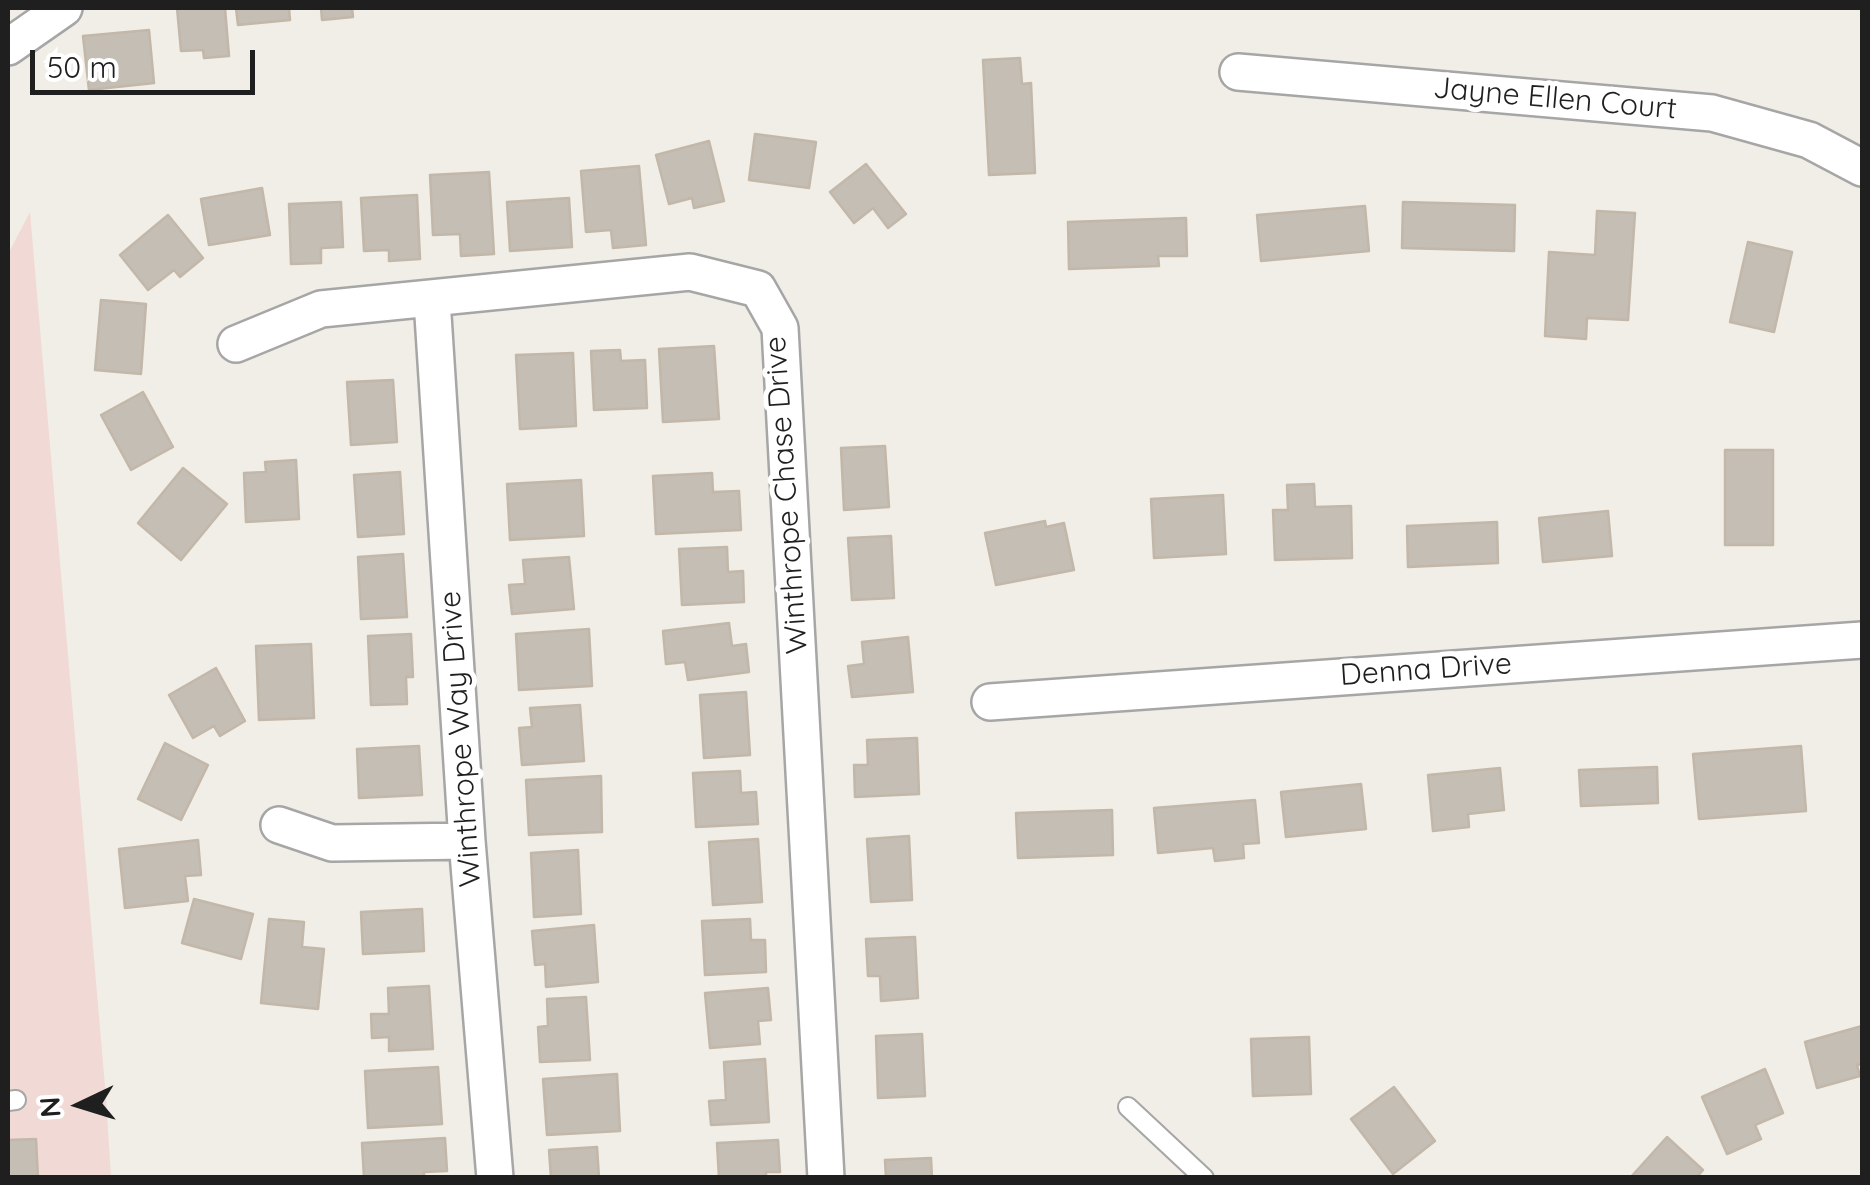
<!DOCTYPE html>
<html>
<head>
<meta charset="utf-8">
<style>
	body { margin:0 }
	#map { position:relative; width:1870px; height:1185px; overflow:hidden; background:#f0eee6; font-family:Quicksand,sans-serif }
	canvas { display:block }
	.frame { position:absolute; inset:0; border:10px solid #1f1f1f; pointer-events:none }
	.north { position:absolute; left:30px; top:1055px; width:100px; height:100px; -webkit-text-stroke:8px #fff; paint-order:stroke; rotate:266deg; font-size:28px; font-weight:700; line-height:40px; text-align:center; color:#1f1f1f }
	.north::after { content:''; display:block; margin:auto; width:35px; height:45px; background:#1f1f1f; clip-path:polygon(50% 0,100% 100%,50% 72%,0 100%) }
	.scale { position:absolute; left:30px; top:50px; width:225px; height:45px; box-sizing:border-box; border:5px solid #1f1f1f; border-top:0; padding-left:12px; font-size:30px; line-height:35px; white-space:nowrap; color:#1f1f1f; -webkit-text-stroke:8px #fff; paint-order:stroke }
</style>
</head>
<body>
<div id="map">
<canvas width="1870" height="1185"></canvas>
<div class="frame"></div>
<div class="north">N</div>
<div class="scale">50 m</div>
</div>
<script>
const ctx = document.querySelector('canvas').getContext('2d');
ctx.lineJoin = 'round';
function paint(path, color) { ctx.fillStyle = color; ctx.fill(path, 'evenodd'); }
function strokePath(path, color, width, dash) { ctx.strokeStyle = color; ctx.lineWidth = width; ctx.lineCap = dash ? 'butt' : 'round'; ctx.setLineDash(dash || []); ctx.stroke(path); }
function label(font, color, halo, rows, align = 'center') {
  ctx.font = font + ' Quicksand,sans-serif'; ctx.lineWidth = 10; ctx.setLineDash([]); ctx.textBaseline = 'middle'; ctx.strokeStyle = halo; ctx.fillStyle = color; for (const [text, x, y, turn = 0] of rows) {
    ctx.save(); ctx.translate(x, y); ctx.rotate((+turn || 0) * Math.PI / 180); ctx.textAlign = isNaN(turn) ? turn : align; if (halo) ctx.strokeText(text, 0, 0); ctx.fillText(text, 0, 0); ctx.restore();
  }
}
paint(new Path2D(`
	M30,212L106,1098L111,1177L8,1178V254Z`), '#f1dad5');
const building = new Path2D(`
	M177,8H225L229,56L204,58L203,50L181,51Z
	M236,8H289L290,20L238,25Z
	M321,8H352L353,17L322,20Z
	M149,30L154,83L89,90L83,36Z
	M1020,58L1022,84L1031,83L1035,173L989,175L983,60Z
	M755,134L816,142L809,188L749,180Z
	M709,141L724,201L694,208L692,198L669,204L656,155Z
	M866,164L906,214L888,228L873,208L854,223L830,192Z
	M639,166L646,245L613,248L611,230L586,232L581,171Z
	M489,172L494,254L461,256L460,234L433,235L430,175Z
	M262,188L270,235L209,245L201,199Z
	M417,195L420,259L389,261V250L364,251L361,198Z
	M569,198L572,247L510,251L507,202Z
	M341,202L343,247L321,248V263L291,264L289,204Z
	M1403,202L1515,205L1514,251L1402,248Z
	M1365,206L1369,251L1261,261L1257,215Z
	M1597,211L1635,213L1628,320L1587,318L1586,339L1545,336L1549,252L1595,255Z
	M168,215L203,258L180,277L174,270L148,290L120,255Z
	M1186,218L1187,256H1158L1159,266L1069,269L1068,222Z
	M1748,242L1792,252L1774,332L1730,322Z
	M101,300L146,304L141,374L95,370Z
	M714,346L719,419L663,422L659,349Z
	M620,350L621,361L645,360L647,408L594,410L591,351Z
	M573,353L576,426L520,429L516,355Z
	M393,380L397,442L351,445L347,382Z
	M143,392L173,447L131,470L101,415Z
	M885,446L889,507L844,510L841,448Z
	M1725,450H1773V545H1725Z
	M296,460L299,519L246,522L244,473L266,472L265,462Z
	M183,468L227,504L181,560L138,523Z
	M400,472L404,534L358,537L354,475Z
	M712,473L713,492L739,491L741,530L656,534L653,476Z
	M581,480L584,536L510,540L507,484Z
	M1314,484L1315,507L1351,506L1352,558L1275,560L1273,510H1288L1287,485Z
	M1223,495L1226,554L1154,558L1151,499Z
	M1608,511L1612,556L1543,562L1539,518Z
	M1045,521L1046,527L1064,523L1074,570L996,585L985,533Z
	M1497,522L1498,563L1408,567L1407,526Z
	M891,536L894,598L852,600L848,538Z
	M727,547L728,572L743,571L744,602L682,605L679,549Z
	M403,554L407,617L361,619L358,557Z
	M569,557L574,609L512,614L509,585L525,584L523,560Z
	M729,623L732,646L746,644L749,672L688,680L685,662L666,664L663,631Z
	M589,629L592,686L519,690L516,634Z
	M411,634L413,677H406L407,704L371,705L368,636Z
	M908,637L913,692L852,697L848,666L864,664L862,642Z
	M311,644L314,718L259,720L256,646Z
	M216,668L245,721L220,736L214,726L193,738L169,695Z
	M746,692L750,755L704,758L700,695Z
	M580,705L584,761L522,765L519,728L532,727L530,708Z
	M917,738L919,794L855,797L854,765H868L867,740Z
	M165,743L208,765L181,820L138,799Z
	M419,746L422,795L359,798L357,749Z
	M1801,746L1806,811L1699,819L1693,754Z
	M1657,767L1658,803L1581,806L1579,770Z
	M1500,768L1504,810L1468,814L1469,827L1433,831L1428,775Z
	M740,771L741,793L756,792L758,824L696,827L693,773Z
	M601,776L602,832L529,835L526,780Z
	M1361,784L1366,829L1286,837L1281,792Z
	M1255,800L1259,843L1243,844L1244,858L1215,861L1213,848L1158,853L1154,808Z
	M1112,810L1113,855L1018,858L1016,813Z
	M909,836L912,900L871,902L867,839Z
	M758,839L762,902L713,905L709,842Z
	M198,840L201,875L185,876L188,901L125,908L119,849Z
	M578,850L581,914L534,917L531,853Z
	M194,899L253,914L241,959L182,943Z
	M422,909L424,951L363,954L361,912Z
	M269,919L304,922L302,947L324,949L318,1009L261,1003Z
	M750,919L751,940H765L766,972L705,975L702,921Z
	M594,925L598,982L546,987L545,964L535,965L532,931Z
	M915,937L918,998L881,1001L880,976H868L866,939Z
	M429,986L433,1049L389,1051V1037L372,1038L371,1014H389L388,988Z
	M768,988L771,1020L758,1021L760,1044L710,1048L705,993Z
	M586,997L590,1060L540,1062L538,1027L548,1026L547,999Z
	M1862,1026V1064L1857,1065L1860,1076L1817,1088L1805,1042Z
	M922,1034L925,1096L878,1098L876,1036Z
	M1309,1037L1311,1094L1253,1096L1251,1039Z
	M765,1059L769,1122L711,1125L709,1101L726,1100L724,1062Z
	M438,1067L442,1124L368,1128L365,1071Z
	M1765,1069L1783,1113L1755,1125L1761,1139L1727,1154L1702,1097Z
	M617,1074L620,1131L547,1135L543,1079Z
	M1394,1087L1435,1141L1393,1174L1351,1119Z
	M1667,1137L1703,1170L1696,1178H1630Z
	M445,1138L447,1171L424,1172V1178H364L362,1143Z
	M36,1139L38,1178H8V1140Z
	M778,1140L780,1172H766V1178H719L717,1143Z
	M597,1147L599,1178H551L549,1150Z
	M931,1158L932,1178H886L885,1160Z`);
paint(building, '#c5beb5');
strokePath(building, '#c2b7a8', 2.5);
const service = new Path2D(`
	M8,1101L16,1100
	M1128,1107L1204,1178`);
const minor = new Path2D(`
	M8,47L64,8
	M1238,72L1712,113L1809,140L1862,168
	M432,300L467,841L495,1178
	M236,344L321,309L690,272L758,289L780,328L826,1178
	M990,702L1862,640
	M279,825L332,843L467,841`);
strokePath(service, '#a6a6a6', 22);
strokePath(minor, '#a6a6a6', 40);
strokePath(service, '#fff', 18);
strokePath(minor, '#fff', 35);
label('30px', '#1f1f1f', '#fff', [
	["Jayne Ellen Court",1555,99,5],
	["Winthrope Chase Drive",787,495,-94],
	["Denna Drive",1426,670,-4],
	["Winthrope Way Drive",461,739,-94]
]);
</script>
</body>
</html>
